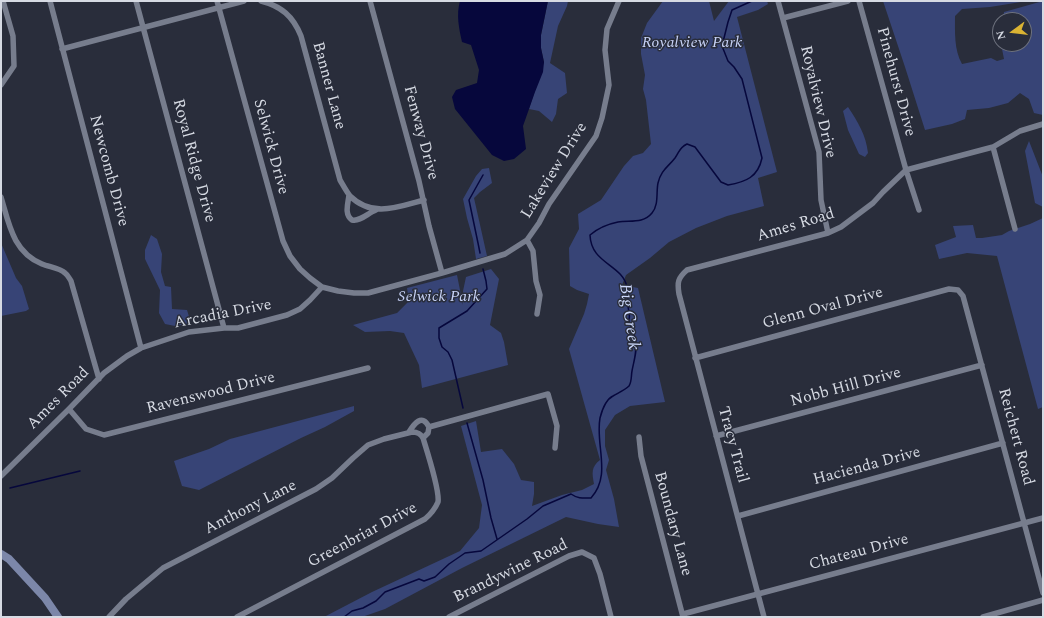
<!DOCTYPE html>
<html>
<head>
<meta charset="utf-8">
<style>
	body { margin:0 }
	#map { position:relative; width:1044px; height:618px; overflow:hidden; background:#292d3b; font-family:Spectral,serif }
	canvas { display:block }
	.frame { position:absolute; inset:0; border:2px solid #d6dae3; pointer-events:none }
	.north { position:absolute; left:992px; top:12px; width:40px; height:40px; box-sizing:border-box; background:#292d3b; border:1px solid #6e727e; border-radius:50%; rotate:255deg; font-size:11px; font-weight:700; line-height:16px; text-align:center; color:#d6dae3 }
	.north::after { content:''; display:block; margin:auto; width:14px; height:18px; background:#dab333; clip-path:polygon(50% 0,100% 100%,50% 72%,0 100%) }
</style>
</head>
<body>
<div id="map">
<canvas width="1044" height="618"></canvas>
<div class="frame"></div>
<div class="north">N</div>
</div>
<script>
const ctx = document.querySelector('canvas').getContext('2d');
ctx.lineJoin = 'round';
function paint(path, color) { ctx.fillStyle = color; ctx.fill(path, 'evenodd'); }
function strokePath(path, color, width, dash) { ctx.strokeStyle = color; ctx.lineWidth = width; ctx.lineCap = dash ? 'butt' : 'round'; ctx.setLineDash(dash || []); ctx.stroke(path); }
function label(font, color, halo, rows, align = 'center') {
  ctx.font = font + ' Spectral,serif'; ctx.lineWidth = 3; ctx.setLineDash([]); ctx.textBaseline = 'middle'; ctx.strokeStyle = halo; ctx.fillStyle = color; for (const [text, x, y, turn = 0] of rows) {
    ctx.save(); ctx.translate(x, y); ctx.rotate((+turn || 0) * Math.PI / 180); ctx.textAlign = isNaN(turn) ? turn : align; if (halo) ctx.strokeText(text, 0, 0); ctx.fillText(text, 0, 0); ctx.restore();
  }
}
paint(new Path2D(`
	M548,1H568L567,6L558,26L550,63L565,73L567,93L558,99L556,114L552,122L539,111L529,109L544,62L541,48V35Z
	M663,1H709L714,21L729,1H767L768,4L758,10L737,17L777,172L758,178L764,206L727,216L696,228L669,242L650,258L626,275L622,285L638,288L665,402L630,406L615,415L605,430V446L609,460L606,470L614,499L619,527L598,524L566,517L462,568L385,609L362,617H324L372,592L460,551L479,528L482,505L461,426L476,421L481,452L502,449L514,464L521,480L534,482V494L532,506L562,495L582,490L594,484C592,473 591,467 600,460L569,349L584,314L587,304L589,294L577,290L570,286L569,248L579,229L578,214L601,200L624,166L633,156L643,153L651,144L646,100L643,89L645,75L641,54V38L647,23Z
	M883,1H1027L990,7L962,9L955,16C955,32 954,50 962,64L991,58L997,61L1004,59L1001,44H1024V20H1003L1004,12L1043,1V115L1034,113L1029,99L1020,93L1008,103L989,108L967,110L965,119L952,124L925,130L905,67Z
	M848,107C858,122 866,135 868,153L865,157L859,154L848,130L843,111Z
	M1029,141L1043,177V207L1035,203L1025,151Z
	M489,168L492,183L480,192L474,198L487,256L476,259L473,239L467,218L463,199L476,176L482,169Z
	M1043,218V407L1038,409L997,256L967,253L939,259L935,245L956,237L953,226L973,225L976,238H982L1002,235L1009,231L1030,224Z
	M151,235L157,239L162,254L161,272L165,286L171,287L172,309L187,310L191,323L175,326L165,324L159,313L160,290L145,259V250Z
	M1,243L16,278L22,286L29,309L26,311L1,316Z
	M491,269L499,279L490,325L501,333L504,342L508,365L422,388L419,365L404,333L390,331L365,332L353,325L397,313L409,301L407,288L457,275L463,305V291L466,277Z
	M354,406V411L325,427L301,438L199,490L182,486L174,461L209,449L230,439Z`), '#374476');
paint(new Path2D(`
	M460,1H548L541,35V48L544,62L543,72L535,92L523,126L526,149L514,159L504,161L492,155L455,109L452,97L456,90L477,83L479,70L471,45L462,42C459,28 456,15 460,1Z`), '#06073c');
strokePath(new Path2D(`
	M480,253L478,243L469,200L483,175
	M463,408L452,360L448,352L442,347L439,338V328L467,311L487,289L486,281L483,269
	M467,423L483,480L491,518L497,539
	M10,488L80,471
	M344,617L352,611L363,608L376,601L385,592L419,579L424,581L435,577L449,564L465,553L481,551L527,519L543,506L571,494C578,499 584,498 591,498C612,475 595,445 600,418C602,410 605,400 613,396C618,393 625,390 629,386C632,381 631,376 632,371C634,360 638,349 635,338C634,332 630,326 629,320C629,318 630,316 629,314C629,311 628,308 628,305C627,299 629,293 627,287C622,264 591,264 590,235C597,229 608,224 618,222C630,220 643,224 652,213C659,205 656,192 658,183C661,170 668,167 675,158C680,151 679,148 687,144L695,147L721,182L728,185C746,182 758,177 762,158L742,79L734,67L728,61L722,46L728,22L732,10L752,1`), '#06073c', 1.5);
strokePath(new Path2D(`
	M50,1L141,348
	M136,1L224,328
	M217,1L283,241L290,256L300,269L310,278L322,287L338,291L354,293H368L442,273L505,254L527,240L539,223L549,204L596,136L602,118L609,85L605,50L607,29L619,1
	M261,1C281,6 293,16 301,36L340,180C343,185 346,191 350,196C372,218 398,207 424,200
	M370,1L419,181L429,226L442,273
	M778,1L819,152L821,200L828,233
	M859,1L906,170L919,210
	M783,18L848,1
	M62,49L244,1
	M1,85L14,66L13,36L3,1
	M993,147L1015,229
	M349,195C348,204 344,214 352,220C360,222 368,213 376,210
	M1,197C9,224 13,252 42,264C49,267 60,268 65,273C68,275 69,278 71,281L99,379
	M527,240L533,251L536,281L540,295L537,314
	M695,358L949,289L958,290L963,296L1043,593
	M69,409L86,429L104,435L368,368
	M409,432C414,424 422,413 429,427L548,394L557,426L555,448
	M716,436L982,365
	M639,437L641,456L683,617
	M423,438L428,433L429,427
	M1,476L69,409L104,373L127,356L141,348L189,332L224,328H238L287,315L300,309L310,300L322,287
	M738,516L1003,443
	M683,614L1043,518
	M109,617L126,599L163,568L316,489L332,478L353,458L368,445L384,439L412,432C417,432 421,434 423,438
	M237,617L425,519C431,514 435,509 438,502C440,491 427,451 423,438
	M449,617L569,556L582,552L594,558L600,574L611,617
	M764,617L679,294C677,282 678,278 687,270L828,233L841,227L873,203L883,192L906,170L993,147L1020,131L1043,124
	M983,617L1043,600`), '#777d8d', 5.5);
strokePath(new Path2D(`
	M1,554L9,559L45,598L58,617`), '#7c87a9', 8);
label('italic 16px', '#c6d1f5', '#292d3b', [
	["Royalview Park",692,44],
	["Selwick Park",439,298]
]);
label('16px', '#d6dae3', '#292d3b', [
	["Pinehurst Drive",895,82,75],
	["Banner Lane",328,86,75],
	["Royalview Drive",817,102,77],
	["Fenway Drive",420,133,75],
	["Selwick Drive",270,147,75],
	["Royal Ridge Drive",193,161,75],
	["Newcomb Drive",108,171,75],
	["Lakeview Drive",555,171,-58],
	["Ames Road",796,226,-17],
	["Glenn Oval Drive",823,309,-15],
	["Arcadia Drive",223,315,-11],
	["Nobb Hill Drive",846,388,-15],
	["Ravenswood Drive",211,394,-14],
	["Ames Road",59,399,-45],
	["Reichert Road",1015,437,75],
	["Tracy Trail",732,445,75],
	["Hacienda Drive",867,467,-15],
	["Anthony Lane",251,508,-27],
	["Boundary Lane",672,524,75],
	["Greenbriar Drive",363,536,-28],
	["Chateau Drive",859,553,-15],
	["Brandywine Road",511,572,-26]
]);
label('italic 17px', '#cdd9fc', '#292d3b', [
	["Big Creek",628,317,82]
]);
</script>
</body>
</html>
